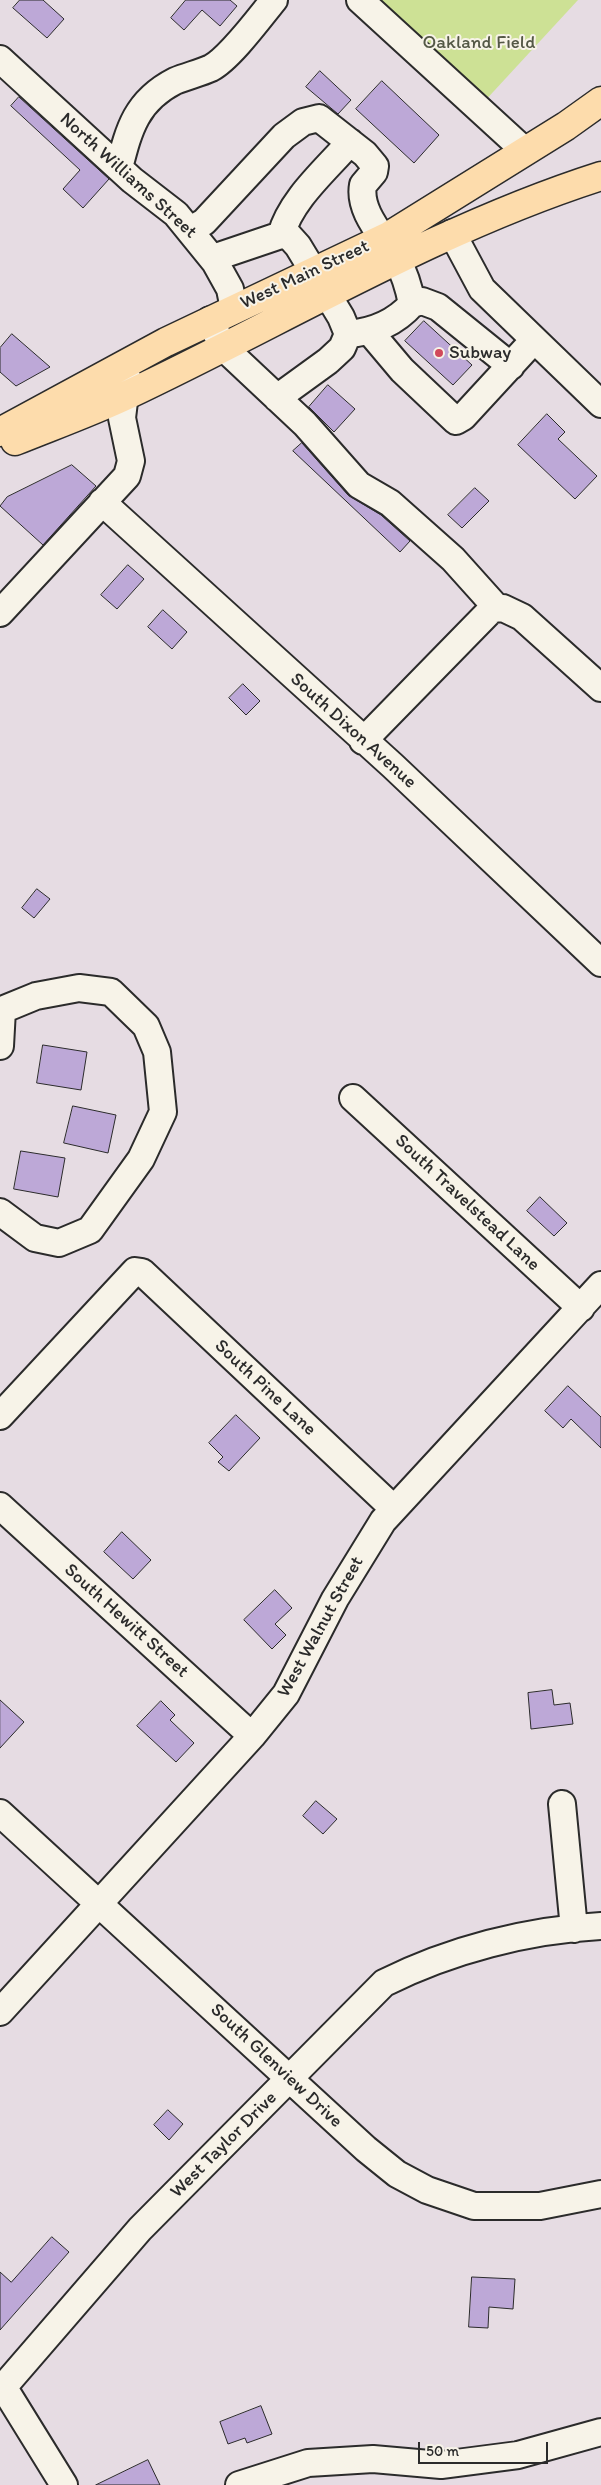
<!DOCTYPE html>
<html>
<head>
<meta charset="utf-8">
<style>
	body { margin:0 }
	#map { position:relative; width:601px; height:2485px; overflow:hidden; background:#e6dce3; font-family:Itim,sans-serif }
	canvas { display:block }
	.scale { position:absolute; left:418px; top:2442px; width:130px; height:22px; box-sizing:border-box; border:2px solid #2b2b2b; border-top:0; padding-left:6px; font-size:15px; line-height:18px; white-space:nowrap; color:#2b2b2b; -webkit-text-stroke:4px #f7f3e8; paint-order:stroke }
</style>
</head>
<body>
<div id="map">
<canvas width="601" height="2485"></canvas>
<div class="scale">50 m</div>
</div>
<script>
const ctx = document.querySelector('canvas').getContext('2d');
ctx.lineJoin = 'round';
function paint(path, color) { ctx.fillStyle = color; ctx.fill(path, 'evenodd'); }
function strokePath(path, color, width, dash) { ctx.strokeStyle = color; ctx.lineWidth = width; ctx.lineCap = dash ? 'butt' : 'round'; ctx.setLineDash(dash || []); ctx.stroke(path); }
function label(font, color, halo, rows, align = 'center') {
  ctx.font = font + ' Itim,sans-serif'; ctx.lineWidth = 4; ctx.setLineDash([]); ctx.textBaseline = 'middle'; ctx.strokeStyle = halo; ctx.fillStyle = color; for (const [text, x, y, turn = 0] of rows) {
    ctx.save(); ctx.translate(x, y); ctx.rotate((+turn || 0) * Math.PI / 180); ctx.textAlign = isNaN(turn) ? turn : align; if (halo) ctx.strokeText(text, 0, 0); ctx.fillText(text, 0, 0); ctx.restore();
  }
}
paint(new Path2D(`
	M365,0H578L482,104Z`), '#cde195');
const building = new Path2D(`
	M20,0H43L64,19L47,38L13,8Z
	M186,0H230L237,6L220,26L202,10L184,30L171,18Z
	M320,71L351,100L338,114L306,87Z
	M382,81L439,135L414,163L356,109Z
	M19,97L109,179L83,208L63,189L80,170L11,106Z
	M424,321L472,365L453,385L405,341Z
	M12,334L50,367L16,386L0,372V348Z
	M328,385L355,409L334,432L309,407Z
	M547,414L565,432L558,439L597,476L575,499L518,445Z
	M302,443L348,495L381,515L410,541L400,552L293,451Z
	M72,465L96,486L43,545L0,506L7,497Z
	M475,488L489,501L462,528L448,515Z
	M128,565L144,579L117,609L101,595Z
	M163,610L187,632L172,649L148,627Z
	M243,684L260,701L246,715L229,698Z
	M37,889L50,899L34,918L22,908Z
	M43,1045L87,1052L81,1090L37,1083Z
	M73,1106L116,1115L108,1153L64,1143Z
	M21,1151L65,1158L58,1197L14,1189Z
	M540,1197L567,1223L554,1236L527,1211Z
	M568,1386L601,1417V1448L571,1419L563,1428L545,1411Z
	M236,1415L260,1438L229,1471L218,1462L223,1457L209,1443Z
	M122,1532L151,1560L133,1579L104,1552Z
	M275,1590L292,1608L275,1624L286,1635L272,1649L244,1620Z
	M552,1690L554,1705L570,1703L573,1724L531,1729L528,1693Z
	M0,1700L24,1722L0,1748Z
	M161,1701L175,1715L170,1720L194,1743L176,1762L137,1726Z
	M316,1801L337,1819L323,1834L303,1816Z
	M168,2110L183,2124L169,2140L154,2125Z
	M52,2237L69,2252L0,2330V2272L11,2282Z
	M472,2277L515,2279L513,2309L489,2307L488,2328L469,2327Z
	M261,2406L272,2434L247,2443L245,2438L228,2444L220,2422Z
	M148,2460L160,2485H96Z`);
paint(building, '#bda8d7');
strokePath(building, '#2b2b2b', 1);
const minor = new Path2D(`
	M360,0L525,151
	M0,59L132,180L176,214L215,262L230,289L234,309
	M119,168C129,129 136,101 175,81C187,76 200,73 211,68C230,58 260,17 274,0
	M190,230L204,222L284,136L303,122L319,118L365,154L375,166L374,172L363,185C358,212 384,237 397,260C405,274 409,288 412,304C395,323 373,332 348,334
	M452,233L482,289L601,404
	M281,235C291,199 326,170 350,142
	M213,258L281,235L289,236L298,246L341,317L348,334L342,348L328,361L277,398
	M412,304L422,301L438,307L511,366
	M210,320L223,347L305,424L359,485L390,503L453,559L497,608
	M370,332L402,370L456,421L463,417L534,340
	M102,502L393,766L601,963
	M0,613L127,476L131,461L122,418L127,377
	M363,741L492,609L503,608L522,617L601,688
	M0,1046L2,1010L36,996L79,988L111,992L146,1026L157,1052L163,1112L141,1159L90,1230L59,1243L35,1238L0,1212
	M353,1098L581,1308
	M0,1416L135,1271L142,1272L393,1508
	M0,1506L252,1736
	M562,1804L574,1929
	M0,1813L366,2149L397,2174L427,2190L474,2206H540L601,2194
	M0,2012L252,1736L286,1694L335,1599L383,1521L601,1285
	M4,2388L64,2485
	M0,2391L140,2229L384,1983C450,1950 527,1930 601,1926
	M239,2485L308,2463L373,2459L441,2465L518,2455L601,2432`);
const highway = new Path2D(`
	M0,432L166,342L389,236L566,126L601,101
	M15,441C52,426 91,412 127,395C284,321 435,229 601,176`);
strokePath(minor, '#2b2b2b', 30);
strokePath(highway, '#2b2b2b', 31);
strokePath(minor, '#f7f3e8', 26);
strokePath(highway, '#fddcac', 28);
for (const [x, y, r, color] of [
	[439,353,5,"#d1495b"]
]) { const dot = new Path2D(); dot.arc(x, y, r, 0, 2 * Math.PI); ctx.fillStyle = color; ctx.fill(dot); strokePath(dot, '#f7f3e8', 2); }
label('19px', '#545846', '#f7f3e8', [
	["Oakland Field",479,43]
]);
label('19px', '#2b2b2b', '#f7f3e8', [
	["North Williams Street",128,176,42],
	["West Main Street",305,275,-25],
	["South Dixon Avenue",353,731,42],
	["South Travelstead Lane",467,1203,43],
	["South Pine Lane",265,1388,43],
	["South Hewitt Street",126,1621,42],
	["West Walnut Street",321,1627,-61],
	["South Glenview Drive",276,2066,43],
	["West Taylor Drive",224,2145,-45]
]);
label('19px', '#2b2b2b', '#f7f3e8', [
	["Subway",449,353]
], 'left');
</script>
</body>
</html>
